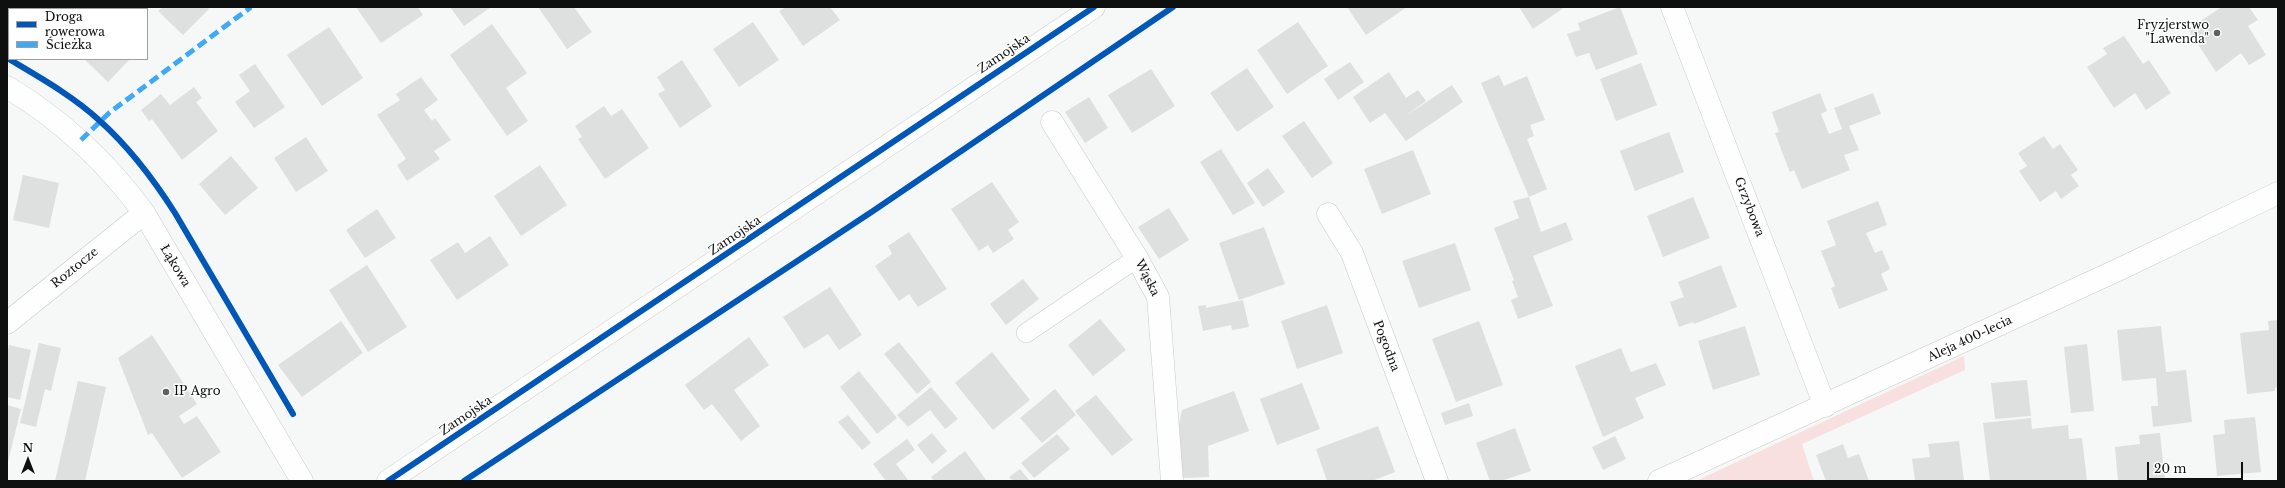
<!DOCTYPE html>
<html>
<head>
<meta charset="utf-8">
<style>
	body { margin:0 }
	#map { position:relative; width:2285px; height:488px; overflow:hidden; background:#f5f8f7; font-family:"Libre Baskerville",serif }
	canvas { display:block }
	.frame { position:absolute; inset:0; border:8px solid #0e100f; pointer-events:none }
	.legend { position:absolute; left:8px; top:8px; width:140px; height:52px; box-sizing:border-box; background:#fff; border:1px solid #9f9f9f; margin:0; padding:5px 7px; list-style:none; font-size:12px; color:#0e100f }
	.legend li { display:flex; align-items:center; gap:8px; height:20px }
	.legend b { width:20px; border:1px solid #9f9f9f }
	.north { position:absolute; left:8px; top:440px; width:40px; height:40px; -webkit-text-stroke:3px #fff; paint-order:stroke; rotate:0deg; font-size:11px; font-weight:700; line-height:16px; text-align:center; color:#0e100f }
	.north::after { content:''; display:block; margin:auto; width:14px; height:18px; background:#0e100f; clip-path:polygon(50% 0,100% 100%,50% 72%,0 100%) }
	.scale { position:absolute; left:2147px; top:462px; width:96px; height:18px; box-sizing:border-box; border:2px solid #0e100f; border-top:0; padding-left:5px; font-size:12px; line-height:14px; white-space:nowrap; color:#0e100f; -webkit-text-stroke:3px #fff; paint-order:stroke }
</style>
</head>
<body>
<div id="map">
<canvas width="2285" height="488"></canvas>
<div class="frame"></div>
<ul class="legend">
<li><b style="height:5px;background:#0057b8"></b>Droga rowerowa</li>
<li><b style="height:5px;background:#3fa9f5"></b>Ścieżka</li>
</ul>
<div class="north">N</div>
<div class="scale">20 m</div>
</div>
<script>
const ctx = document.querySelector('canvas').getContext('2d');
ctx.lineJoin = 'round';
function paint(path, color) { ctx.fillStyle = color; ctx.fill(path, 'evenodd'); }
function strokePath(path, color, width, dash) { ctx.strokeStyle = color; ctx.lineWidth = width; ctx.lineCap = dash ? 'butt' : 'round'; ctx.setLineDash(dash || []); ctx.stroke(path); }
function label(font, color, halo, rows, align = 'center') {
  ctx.font = font + ' "Libre Baskerville",serif'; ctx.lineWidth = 3; ctx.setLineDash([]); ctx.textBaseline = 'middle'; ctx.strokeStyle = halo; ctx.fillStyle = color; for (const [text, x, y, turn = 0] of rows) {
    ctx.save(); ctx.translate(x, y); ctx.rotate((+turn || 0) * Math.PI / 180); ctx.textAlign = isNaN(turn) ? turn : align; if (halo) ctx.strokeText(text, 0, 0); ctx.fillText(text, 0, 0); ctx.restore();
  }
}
paint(new Path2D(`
	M1964,356L1965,370L1802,444L1814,481H1696Z`), '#f9e0e0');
paint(new Path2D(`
	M63,7H98L96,9H61Z
	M163,7H207L209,9L183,35L158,11Z
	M356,7H418L423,15L381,43Z
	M450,7H491L464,26Z
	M538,7H574L592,32L567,49Z
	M786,7H830L840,20L803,46L779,11Z
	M1347,7H1407L1366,35Z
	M1519,7H1565L1533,29Z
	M1620,7L1638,54L1596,70L1589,53L1576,57L1567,34L1580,30L1578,23Z
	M2222,7H2249L2258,20L2248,26L2266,55L2249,65L2241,53L2216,72L2188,29Z
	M753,22L779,60L739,87L713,49Z
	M1298,22L1328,66L1287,94L1257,50Z
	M492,24L527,73L506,88L528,121L507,136L450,55Z
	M329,27L363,78L322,106L287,55Z
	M2124,36L2143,64L2149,60L2171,93L2146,110L2135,93L2114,108L2087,67L2107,54L2103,48Z
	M84,59H130L108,82Z
	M682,60L712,106L680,128L658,94L665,90L657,77Z
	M1350,62L1364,82L1338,100L1324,79Z
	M1641,63L1657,105L1616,121L1600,79Z
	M255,64L285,107L254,128L235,102L250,91L239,75Z
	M1247,68L1274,107L1237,132L1210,93Z
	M1151,69L1175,106L1132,133L1108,95Z
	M1389,72L1406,98L1418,90L1426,101L1404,117L1452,85L1463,102L1406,141L1385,113L1370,123L1353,97Z
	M1499,75L1504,86L1527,76L1545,120L1530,125L1534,136L1527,139L1547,189L1529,197L1481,83Z
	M421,77L438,100L424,110L432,121L435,118L451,140L434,151L440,159L407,181L397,165L406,159L377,115L400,100L396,94Z
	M194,87L202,98L196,102L218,131L182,160L152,119L149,121L141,110L161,94L170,105Z
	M1820,93L1827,111L1821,114L1829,134L1842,129L1834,108L1873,93L1881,114L1849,126L1859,150L1844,155L1850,170L1802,189L1794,170L1790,172L1782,152L1775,133L1779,132L1772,112Z
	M1089,97L1108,128L1085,143L1065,112Z
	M604,106L611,116L622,109L649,148L605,179L578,139L582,137L575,126Z
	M1304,121L1333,163L1312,178L1282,136Z
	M1669,132L1684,172L1635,191L1620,151Z
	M2044,136L2053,149L2060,144L2078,170L2071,175L2079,186L2061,199L2056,191L2040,202L2019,171L2027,166L2018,153Z
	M306,137L328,171L296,192L274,158Z
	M1221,149L1255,203L1233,215L1200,162Z
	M1413,150L1431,194L1382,214L1364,169Z
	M231,156L258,188L225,215L199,184Z
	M540,165L567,205L521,236L494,196Z
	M1268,168L1285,192L1263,207L1247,183Z
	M23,175L59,183L49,228L13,220Z
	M992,182L1019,222L1008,230L1014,239L993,253L988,245L979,251L951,209Z
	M1529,197L1541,232L1566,222L1573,240L1533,256L1553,306L1518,319L1511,300L1518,297L1512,281L1514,280L1494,228L1519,218L1513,201Z
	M1693,197L1710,238L1663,257L1647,216Z
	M1878,201L1887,225L1866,233L1875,253L1882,250L1890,269L1881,274L1888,290L1839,309L1831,288L1835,286L1821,251L1836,245L1827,221Z
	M1169,208L1189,240L1159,259L1138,227Z
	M377,209L396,238L365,258L346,230Z
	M1264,227L1285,284L1239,300L1219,243Z
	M909,232L947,289L918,307L909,294L899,301L875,266L892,254L888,246Z
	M490,236L509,265L457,300L430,260L458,242L465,253Z
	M1455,243L1471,290L1419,308L1402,261Z
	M367,265L407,327L368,352L329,290Z
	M1721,265L1737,307L1694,324L1693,322L1679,327L1670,302L1684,297L1678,282Z
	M1023,279L1039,299L1006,325L990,304Z
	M830,287L862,335L839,350L828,334L804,349L783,317Z
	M1243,300L1249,327L1232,330L1231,325L1203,331L1198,306L1206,305V308Z
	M1327,305L1343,353L1297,369L1281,321Z
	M1100,319L1126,350L1093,376L1068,345Z
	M2278,320V387L2275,388V391L2247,394L2240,333L2269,330L2268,321Z
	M341,321L363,353L302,397L278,365Z
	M1479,321L1503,385L1456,402L1432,339Z
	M1745,326L1760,375L1713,390L1698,341Z
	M2161,326L2166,372L2186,370L2192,422L2153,427L2151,406H2158L2156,378L2122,381L2117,330Z
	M152,335L197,404L179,416L184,424L197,416L221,452L182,478L152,433L148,435L118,358Z
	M749,337L769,365L734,390L760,426L741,441L712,404L704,410L685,385Z
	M899,342L931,382L917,394L884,354Z
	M39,343L61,348L51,391L45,389L36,427L20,423Z
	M2087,344L2094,411L2071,413L2064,347Z
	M9,345L31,350L20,400L7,397V356Z
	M1621,348L1631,372L1656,363L1666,385L1635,398L1644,418L1603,437L1575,366Z
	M992,352L1030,400L993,430L955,383Z
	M859,371L897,418L877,434L840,387Z
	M2027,380L2031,416L1995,419L1991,383Z
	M78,381L106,387L85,481H55Z
	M1302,383L1320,429L1277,445L1260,399Z
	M931,387L958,419L945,429L930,410L908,427L897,415Z
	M1055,389L1076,415L1042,443L1020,418Z
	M1234,391L1249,431L1208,446L1209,477L1180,478L1179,423L1182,410Z
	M1096,395L1133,440L1112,456L1075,411Z
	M1469,403L1473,416L1445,425L1441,413Z
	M7,405L21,409L8,462H7Z
	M848,415L871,443L862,450L838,422Z
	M2255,417L2261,472L2217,476L2213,435L2225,434L2224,420Z
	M2031,418L2032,429L2068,425L2069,439L2082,438L2087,481H1990L1983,423Z
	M1378,426L1395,472L1372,481H1327L1316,449Z
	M1515,428L1531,471L1501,481H1490L1476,443Z
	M932,433L947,451L932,464L917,445Z
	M2160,433L2165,481H2118L2115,447L2140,444L2139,435Z
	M1057,434L1070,449L1034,478L1021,463Z
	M1615,436L1626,459L1603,470L1592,447Z
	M907,439L915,450L896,464L909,481H886L873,464Z
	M1959,441L1964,481H1915L1912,459L1930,457L1928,444Z
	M1843,444L1848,458L1859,454L1869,481H1826L1816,455Z
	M965,451L987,481H934L931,477Z
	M1020,469L1030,481H1013L1009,477Z`), '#dee0df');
const lane = new Path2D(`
	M1026,333L1137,258`);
const street = new Path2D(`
	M1672,7L1825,406
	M7,87C62,120 106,161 144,213L302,481
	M1052,122L1137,258L1158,297L1172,481
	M1328,214L1352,253L1437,481
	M7,323L144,213
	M1659,481L2122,268L2278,193`);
const secondary = new Path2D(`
	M388,481L1094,7`);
strokePath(lane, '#c8caca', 20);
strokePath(street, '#c8caca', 23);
strokePath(secondary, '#c8caca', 23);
strokePath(lane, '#fefefe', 19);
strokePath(street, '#fefefe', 22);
strokePath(secondary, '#fefefe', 22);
strokePath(new Path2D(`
	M81,140L109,113L251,7`), '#3fa9f5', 5, [10, 5]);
strokePath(new Path2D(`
	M7,58C39,77 73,96 100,121C130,148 154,180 175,213L293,414
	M388,481L1094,7
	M464,481L873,211L1173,7`), '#0057b8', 6);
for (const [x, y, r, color] of [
	[2217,33,4,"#5f6160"],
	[166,392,4,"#5f6160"]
]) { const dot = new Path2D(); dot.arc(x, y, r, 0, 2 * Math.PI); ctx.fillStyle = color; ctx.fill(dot); strokePath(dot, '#fff', 1.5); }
label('12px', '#0e100f', '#fff', [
	["Fryzjerstwo",2209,26],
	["\"Lawenda\"",2209,40],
	["IP Agro",174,392,"left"]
], 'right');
label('12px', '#0e100f', '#fff', [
	["Zamojska",1004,54,-34],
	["Grzybowa",1749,207,69],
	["Zamojska",735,236,-34],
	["Łąkowa",175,266,59],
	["Roztocze",75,268,-39],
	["Wąska",1147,278,63],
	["Aleja 400-lecia",1970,339,-25],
	["Pogodna",1386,346,69],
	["Zamojska",466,416,-34]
]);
</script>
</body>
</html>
